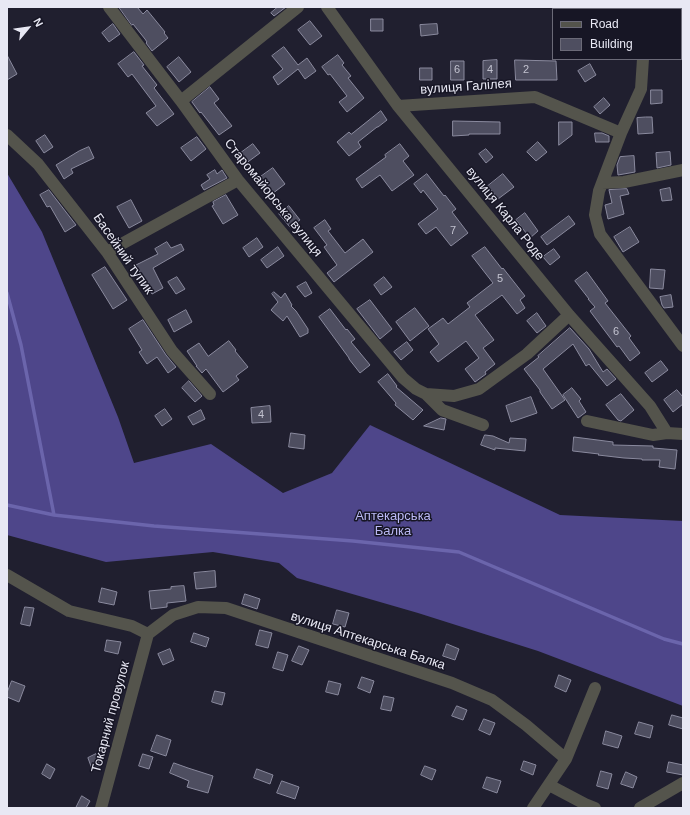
<!DOCTYPE html>
<html>
<head>
<meta charset="utf-8">
<style>
	body { margin:0 }
	#map { position:relative; width:690px; height:815px; overflow:hidden; background:#201f2f; font-family:Arial,sans-serif }
	canvas { display:block }
	.frame { position:absolute; inset:0; border:8px solid #e8e8f4; pointer-events:none }
	.legend { position:absolute; left:552px; top:8px; width:130px; height:52px; box-sizing:border-box; background:#171625; border:1px solid #6b6a78; margin:0; padding:5px 7px; list-style:none; font-size:12px; color:#e8e8f4 }
	.legend li { display:flex; align-items:center; gap:8px; height:20px }
	.legend b { width:20px; border:1px solid #6b6a78 }
	.north { position:absolute; left:8px; top:8px; width:40px; height:40px; -webkit-text-stroke:3px #171625; paint-order:stroke; rotate:61deg; font-size:11px; font-weight:700; line-height:16px; text-align:center; color:#e8e8f4 }
	.north::after { content:''; display:block; margin:auto; width:14px; height:18px; background:#e8e8f4; clip-path:polygon(50% 0,100% 100%,50% 72%,0 100%) }
</style>
</head>
<body>
<div id="map">
<canvas width="690" height="815"></canvas>
<div class="frame"></div>
<ul class="legend">
<li><b style="height:5px;background:#54544c"></b>Road</li>
<li><b style="height:11px;background:#4e4e60"></b>Building</li>
</ul>
<div class="north">N</div>
</div>
<script>
const ctx = document.querySelector('canvas').getContext('2d');
ctx.lineJoin = 'round';
function paint(path, color) { ctx.fillStyle = color; ctx.fill(path, 'evenodd'); }
function strokePath(path, color, width, dash) { ctx.strokeStyle = color; ctx.lineWidth = width; ctx.lineCap = dash ? 'butt' : 'round'; ctx.setLineDash(dash || []); ctx.stroke(path); }
function label(font, color, halo, rows, align = 'center') {
  ctx.font = font + ' Arial,sans-serif'; ctx.lineWidth = 3; ctx.setLineDash([]); ctx.textBaseline = 'middle'; ctx.strokeStyle = halo; ctx.fillStyle = color; for (const [text, x, y, turn = 0] of rows) {
    ctx.save(); ctx.translate(x, y); ctx.rotate((+turn || 0) * Math.PI / 180); ctx.textAlign = isNaN(turn) ? turn : align; if (halo) ctx.strokeText(text, 0, 0); ctx.fillText(text, 0, 0); ctx.restore();
  }
}
paint(new Path2D(`
	M7,173L42,232L118,417L134,463L211,444L283,493L332,473L370,425L560,515L683,521V706L538,651L418,613L297,578L279,563L213,552L106,562L7,535Z`), '#4e468a');
strokePath(new Path2D(`
	M7,293L21,345L54,515
	M7,505L54,515L154,526L353,541L459,552L664,639L683,644`), '#6b65ac', 3.5);
const building = new Path2D(`
	M119,7H137L143,14L147,10L165,32L164,33L168,38L152,51L146,43L147,42L145,39L133,24L132,25Z
	M278,7H286L274,16L271,13Z
	M371,19H383V31H371Z
	M310,21L322,36L310,45L298,30Z
	M113,24L120,34L109,42L102,33Z
	M437,24L438,34L421,36L420,25Z
	M284,47L298,65L307,58L316,71L305,79L298,69L278,85L273,77L283,69L272,56Z
	M134,52L144,65L142,66L157,85L154,88L174,114L157,126L146,113L156,106L132,74L128,77L118,64Z
	M7,55L17,74L7,80Z
	M338,55L344,63L342,65L351,76L348,78L364,98L347,112L339,102L347,96L330,74L328,75L322,67Z
	M179,57L191,72L179,82L167,67Z
	M497,60V79H483V61Z
	M515,60L556,61L557,80H516Z
	M451,61H464V80H451Z
	M590,64L596,75L585,82L578,71Z
	M420,68H432V80H420Z
	M210,87L219,99L214,103L232,126L219,135L201,112L200,113L192,102Z
	M651,90H662V103L651,104Z
	M604,98L610,105L600,114L594,107Z
	M381,111L387,120L378,127H377L358,142L361,147L349,156L337,142L349,132L351,134Z
	M646,117H652L653,133L638,134L637,118Z
	M453,121L500,122V134H469V135L453,136Z
	M559,122H572V135L559,145Z
	M595,133H602L609,136V142H596Z
	M45,135L53,147L44,153L36,141Z
	M197,137L206,149L191,161L181,148Z
	M538,142L547,152L536,161L527,152Z
	M253,144L260,153L245,164L238,155Z
	M400,144L409,156L403,161L414,175L392,191L380,175L362,188L356,179L386,157L385,155Z
	M89,147L94,158L71,169L73,173L64,179L56,165L79,151Z
	M486,149L493,157L486,163L479,154Z
	M670,152L671,165L657,168L656,153Z
	M634,156L635,172L618,175L617,165L620,157Z
	M273,168L285,184L272,194L259,178Z
	M215,170L217,174L222,170L227,178L204,190L201,185L210,179L207,175Z
	M427,174L444,196L445,195L456,209L452,212L468,233L451,246L436,227L426,234L418,224L438,209L423,190L421,193L414,184Z
	M503,174L514,187L498,199L488,186Z
	M670,188L672,200L662,201L660,190Z
	M627,189L629,194L620,196L624,214L608,219L605,205L612,203L609,190Z
	M49,190L76,225L65,232L50,206L47,207L40,195Z
	M226,195L238,215L223,224L212,206L214,205L213,202Z
	M131,200L142,221L129,228L117,207Z
	M289,206L300,220L290,227L279,214Z
	M525,213L538,231L530,238L516,220Z
	M569,216L575,224L547,245L541,237Z
	M325,220L331,229L328,231L345,253L363,239L373,252L334,282L327,273L337,265L324,247L327,245L314,228Z
	M630,227L639,242L623,252L614,237Z
	M257,238L263,247L249,257L243,248Z
	M167,242L171,248L181,244L184,250L153,268L163,288L152,294L136,265L158,254L155,249Z
	M278,247L284,256L267,268L261,260Z
	M485,247L502,269L503,268L525,296L520,300L525,308L517,314L502,295L475,315L494,340L483,348L495,364L485,372L486,374L475,382L465,369L479,358L466,341L438,362L430,352L439,344L428,329L443,318L448,324L470,307L467,303L493,283L472,256Z
	M554,249L560,257L550,265L543,257Z
	M105,267L127,300L113,309L92,275Z
	M651,269L665,270L663,289L650,288Z
	M587,272L608,301L605,303L631,336L629,338L640,353L630,361L619,346L617,347L590,311L595,307L588,299H589L575,281Z
	M177,277L185,289L176,294L168,282Z
	M384,277L392,287L381,295L374,285Z
	M306,282L312,293L305,297L297,287Z
	M274,292L281,298L285,293L292,305L291,306L296,311L308,329V333L300,337L287,316L283,321L271,310L278,302L272,294Z
	M671,295L673,307L664,308L662,305L660,297Z
	M370,300L392,329L380,339L357,309Z
	M415,308L429,326L410,341L396,322Z
	M330,309L346,330L347,329L355,339L351,342L370,365L360,373L349,359V358L319,317Z
	M186,310L192,322L174,332L168,320Z
	M537,313L546,326L537,333L527,321Z
	M143,320L166,355L176,367L168,373L157,357L147,364L139,352L142,350L129,329Z
	M570,328L589,349L603,372L607,369L616,379L607,386L589,364L586,366L573,344L543,369L565,400L552,409L540,392V390L524,369L539,357L538,356Z
	M229,341L236,350L235,351L248,367L236,376L239,380L223,392L206,369L202,373L196,366H197L187,351L199,343L208,356Z
	M407,342L413,350L401,360L394,352Z
	M661,361L668,370L652,382L645,373Z
	M388,374L397,386L396,387L423,410L413,420L395,405L396,403L378,382Z
	M189,381L202,396L195,402L182,388Z
	M572,388L581,399L579,401L586,412L578,418L563,395Z
	M677,390L683,397V404L673,412L664,400Z
	M621,394L634,410L621,421L618,420L606,405Z
	M531,397L537,413L511,422L506,406Z
	M270,406L271,422L252,423L251,408Z
	M165,409L172,419L162,426L155,416Z
	M201,410L205,419L193,425L188,417Z
	M441,418L446,419L444,430L424,426Z
	M291,433L305,435L304,449L289,447Z
	M485,435L493,436L509,443L510,438L526,439L525,451L495,448V450L481,445Z
	M574,437L613,442V445L653,446V448L677,450L675,469L659,467L660,460H642V459L624,458L598,455L599,454L573,451Z
	M215,571L216,587L196,589L194,573Z
	M184,586L186,601L167,603V607L151,609L149,591L171,589V587Z
	M102,588L117,592L114,605L99,602Z
	M245,594L260,599L257,609L242,604Z
	M25,607L34,608L30,626L21,624Z
	M337,610L349,613L345,627L333,624Z
	M260,630L272,633L268,648L256,645Z
	M194,633L209,638L206,647L191,642Z
	M107,640L121,642L118,654L105,651Z
	M447,644L459,649L455,660L443,656Z
	M299,646L309,650L302,665L292,661Z
	M170,649L174,660L163,665L158,654Z
	M278,652L288,655L283,671L273,668Z
	M559,675L571,680L566,692L555,687Z
	M362,677L374,681L370,693L358,688Z
	M12,681L25,686L19,702L7,697V693Z
	M329,681L341,684L338,695L326,692Z
	M215,691L225,693L222,705L212,702Z
	M384,696L394,698L391,711L381,709Z
	M457,706L467,710L463,720L452,716Z
	M672,715L683,718V729L669,725Z
	M484,719L495,723L490,735L479,730Z
	M639,722L653,726L650,738L635,734Z
	M606,731L622,736L618,748L603,744Z
	M157,735L171,740L166,756L151,751Z
	M96,754L100,766L92,769L88,758Z
	M143,754L153,757L149,769L139,766Z
	M524,761L536,765L533,775L521,770Z
	M669,762L683,765V775L667,772Z
	M174,763L188,768L213,776L208,793L187,787L189,781L170,773Z
	M47,764L55,769L50,779L42,774Z
	M425,766L436,770L432,780L421,775Z
	M257,769L273,775L270,784L254,778Z
	M601,771L612,774L608,789L597,786Z
	M626,772L637,777L633,788L621,784Z
	M487,777L501,781L497,793L483,788Z
	M282,781L299,787L295,799L277,793Z
	M82,796L90,801L86,808H76Z`);
paint(building, '#4e4e60');
strokePath(building, '#8a8a9e', 1);
strokePath(new Path2D(`
	M109,7L181,101L238,180L403,378L416,389L426,394L454,396L479,389L527,354L569,315
	M327,7L398,106L569,315L650,406L667,433
	M644,9V7
	M643,59L641,89L621,133L599,191L595,215L600,234L683,346
	M181,101L298,7
	M398,106L535,97L621,133
	M7,135L38,164L107,252L172,351L210,394
	M602,183L624,182L683,170
	M107,252L238,180
	M426,394L442,410L483,425
	M587,421L653,435L667,433L683,434
	M7,575L69,611L132,626L148,634
	M148,634L173,615L198,607L226,608L452,683L492,700L526,725L566,759
	M549,785L585,804L595,808
	M101,808L148,634
	M533,808L566,759L595,688
	M640,808L683,783`), '#54544c', 12);
label('11px', '#c2c2cf', null, [
	["6",457,70],
	["4",490,70],
	["2",526,70],
	["7",453,231],
	["5",500,279],
	["6",616,332],
	["4",261,415]
]);
label('13px', '#e8e8f4', '#171625', [
	["вулиця Галілея",466,87,-4],
	["Старомайорська вулиця",273,198,51],
	["вулиця Карла Роде",505,214,51],
	["Басейний тупик",123,254,55],
	["вулиця Аптекарська Балка",368,641,18],
	["Токарний провулок",111,717,-75]
]);
label('13px', '#bbb9f5', '#171625', [
	["Аптекарська",393,516],
	["Балка",393,531]
]);
</script>
</body>
</html>
